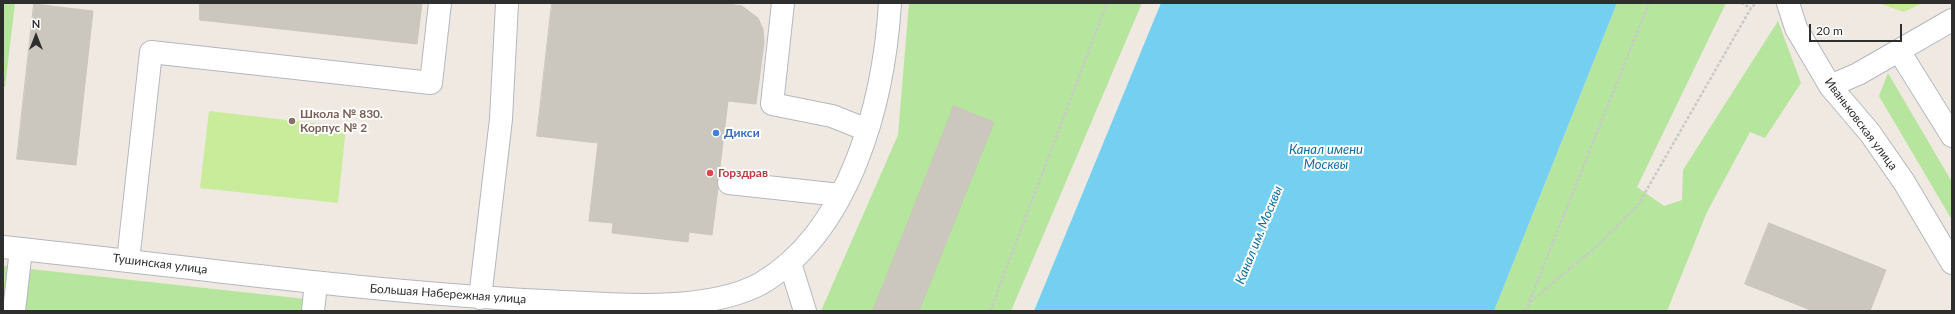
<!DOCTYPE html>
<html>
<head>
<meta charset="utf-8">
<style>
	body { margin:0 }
	#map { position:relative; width:1955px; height:314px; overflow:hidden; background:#efe9e1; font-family:Lato,sans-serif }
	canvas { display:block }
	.frame { position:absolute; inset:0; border:4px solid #2e2e2e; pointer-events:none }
	.north { position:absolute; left:16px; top:16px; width:40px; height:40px; -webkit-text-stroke:3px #fff; paint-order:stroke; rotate:0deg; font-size:11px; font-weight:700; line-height:16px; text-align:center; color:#2e2e2e }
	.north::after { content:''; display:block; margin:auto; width:14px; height:18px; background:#2e2e2e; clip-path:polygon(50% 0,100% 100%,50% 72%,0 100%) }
	.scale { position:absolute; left:1809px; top:24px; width:93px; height:18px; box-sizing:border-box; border:2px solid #2e2e2e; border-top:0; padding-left:5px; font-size:12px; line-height:14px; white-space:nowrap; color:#2e2e2e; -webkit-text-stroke:3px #fff; paint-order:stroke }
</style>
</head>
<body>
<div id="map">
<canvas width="1955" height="314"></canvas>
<div class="frame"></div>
<div class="north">N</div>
<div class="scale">20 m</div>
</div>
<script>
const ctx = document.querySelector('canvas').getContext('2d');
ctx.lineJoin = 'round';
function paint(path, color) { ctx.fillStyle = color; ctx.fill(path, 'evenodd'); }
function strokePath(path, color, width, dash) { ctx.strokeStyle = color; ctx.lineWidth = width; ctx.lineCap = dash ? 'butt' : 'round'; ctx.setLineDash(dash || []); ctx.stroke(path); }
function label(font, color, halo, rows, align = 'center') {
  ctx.font = font + ' Lato,sans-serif'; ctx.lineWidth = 4; ctx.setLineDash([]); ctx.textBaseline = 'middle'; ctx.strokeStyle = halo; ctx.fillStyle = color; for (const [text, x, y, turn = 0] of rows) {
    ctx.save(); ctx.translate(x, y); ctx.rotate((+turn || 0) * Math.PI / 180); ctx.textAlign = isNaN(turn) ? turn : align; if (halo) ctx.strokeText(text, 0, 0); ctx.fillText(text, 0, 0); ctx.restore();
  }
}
paint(new Path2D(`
	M3,3H15L5,87H3Z
	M909,3H1142L1011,311H821L898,135Z
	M1617,3H1726L1637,187L1664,206L1682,200L1683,170L1778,21L1801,83L1765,138L1750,132L1707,212L1667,311H1494Z
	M1888,73L1952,182V220L1879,96Z
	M3,266L306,299L304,311H3Z`), '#b6e59e');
paint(new Path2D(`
	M1878,3H1922L1904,12Z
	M209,111L346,127L338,203L200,188Z`), '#c9ec9a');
paint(new Path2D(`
	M1161,3H1617L1494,311H1034Z`), '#75cff0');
const building = new Path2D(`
	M200,3H422L417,44L200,20Z
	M552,3H721L742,6L758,18L763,29L764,43L756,104L728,101L719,175L717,181L718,188L712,235L689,232L688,242L612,233L613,223L589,221L598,143L537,136Z
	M34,4L93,11L76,165L17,159Z
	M954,106L994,122L957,215L919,311H873Z
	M1769,223L1886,270L1870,311H1813L1745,284Z`);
paint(building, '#cbc7bf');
strokePath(building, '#cbc5ba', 1);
const minor = new Path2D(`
	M783,3L772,104L832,116L867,130
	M1788,3L1796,28L1830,86L1870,133L1904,182L1952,263
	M1899,51L1952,136
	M1830,86L1858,74L1952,20
	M729,183L840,195
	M3,247C184,266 364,292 545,301C609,304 703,314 760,284C851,231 884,101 890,3
	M128,261L151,52L431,83L440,3
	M790,263L805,311
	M480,298L501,119L507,3
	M14,311L21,249
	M313,311L316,283`);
strokePath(minor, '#b4b7c1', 24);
strokePath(new Path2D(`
	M1741,3L1751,8
	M1529,302L1649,3
	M990,311L1107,3
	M1525,311L1529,303L1598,245L1638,205L1751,8L1756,3`), '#c9c9c9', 2.5, [3, 2]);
strokePath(minor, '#fff', 22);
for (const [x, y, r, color] of [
	[292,121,4,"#8d6e63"],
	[716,133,4,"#3f7fe0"],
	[710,173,4,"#e0444e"]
]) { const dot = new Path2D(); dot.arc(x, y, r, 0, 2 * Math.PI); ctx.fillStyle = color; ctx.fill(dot); strokePath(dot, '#fff', 1.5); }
label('bold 12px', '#785e54', '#fff', [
	["Школа № 830.",300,114],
	["Корпус № 2",300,128]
], 'left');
label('12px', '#2e2e2e', '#fff', [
	["Иваньковская улица",1861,124,53],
	["Тушинская улица",160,264,7],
	["Большая Набережная улица",448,294,4]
]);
label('bold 12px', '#366cbe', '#fff', [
	["Дикси",724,133]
], 'left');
label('bold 12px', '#be3a42', '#fff', [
	["Горздрав",718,173]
], 'left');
label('italic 13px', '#0d6fa3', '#fff', [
	["Канал имени",1326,150],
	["Москвы",1326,165],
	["Канал им. Москвы",1259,235,-68]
]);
</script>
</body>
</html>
